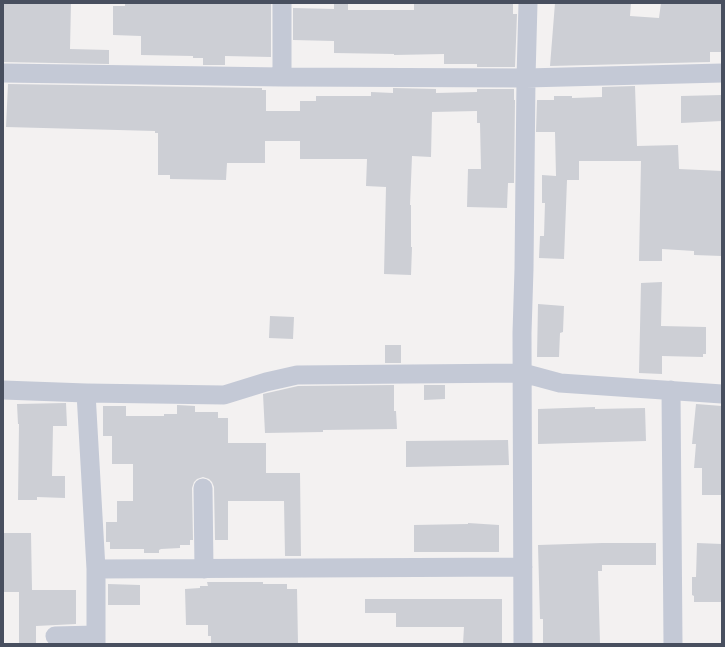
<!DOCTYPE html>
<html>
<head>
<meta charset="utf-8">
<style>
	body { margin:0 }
	#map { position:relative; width:725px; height:647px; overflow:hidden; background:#f3f1f1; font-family:Jost,sans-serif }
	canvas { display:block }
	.frame { position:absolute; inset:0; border:4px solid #484f5f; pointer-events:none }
</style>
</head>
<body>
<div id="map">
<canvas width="725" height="647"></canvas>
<div class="frame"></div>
</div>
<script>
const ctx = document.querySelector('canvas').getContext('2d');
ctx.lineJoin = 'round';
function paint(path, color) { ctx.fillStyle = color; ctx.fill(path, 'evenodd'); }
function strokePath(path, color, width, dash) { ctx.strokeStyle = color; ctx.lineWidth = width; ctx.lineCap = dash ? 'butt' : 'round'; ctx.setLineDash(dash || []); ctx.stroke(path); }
paint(new Path2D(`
	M3,3H71L70,49L109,50V64L3,62Z
	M125,3H271V57L225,56V65H203V58H193V56L141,55V36L113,35V6H125Z
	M334,3H348V10H414V3H513V14H517L515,67H477V64H444V54L394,55V54L334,53V41L293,40V8L334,9Z
	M555,3H631L630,16L659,18L661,3H722V52H710V62L550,66Z
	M8,84L262,88V90H266V111H300V101H316V96H371V92L393,93V88L436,89V93L477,92V89H514V100H515L514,183H508L507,208L467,207L468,169H481L480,123H477V111L432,112L431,157L412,156L410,205H411V247H412L411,275L384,274L386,187L366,186L367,159H300V141H265V163H227L226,180L170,179V175H158V133H155V131L6,127Z
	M635,86L637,146L678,145L679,169L722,171V256L694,255V251L662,249V261H639L641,161H579V180H567L564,259L539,258L540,236H544L545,203H542V175L556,176L555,132H536L537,100H554V96H572V98L602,97V87Z
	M722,95V121L681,123V96Z
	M662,282L661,326L706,327V354H703V357L662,356V374L639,373L641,283Z
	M538,304L564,306L563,332L560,333L559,357H537Z
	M270,316L294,317L293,339L269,338Z
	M385,345H401V363H385Z
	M394,385V411H396L397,429L323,430V432L265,433L263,394L298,386Z
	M424,385H445V399L424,400Z
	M66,403L67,426H53L52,476H65V498L37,497V500H18L19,424H18L17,404Z
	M696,404L722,406V495H702V468H694L696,444H692Z
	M177,405L195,406V412H218V418H228V443H266V473H300L301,556H285L284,501H228V540H215L214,487L212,482L209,479L203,477L197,479L194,482L192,488L193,540H190V545H180V548L161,549L159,550V553H144V549H110V542H106V522H117V501H133V464H112V436H103V406H126V416H164V414H177Z
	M595,407V409L645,408L646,441L538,444V409Z
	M508,440L509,465L406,467V441Z
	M468,523L499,525V552H414V525L468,524Z
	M3,533H31L32,590H76V624L36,626V644H19V592H3Z
	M602,543H656V565H602V571H598L600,644H543V619H540L538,545Z
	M697,543L722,544V602H694V596L692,595V577H696Z
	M207,582H263V584H287V589H297L298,644H211V636H208V625H186L185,589L200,588V586H208Z
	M108,584L140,585V605H108Z
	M365,599H502V644H463L464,627H396V613H365Z`), '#cdcfd5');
strokePath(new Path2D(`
	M3,73L282,77L526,78L722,73
	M282,77V3
	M3,390L86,393L224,395L266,382L297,375L523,373L560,383L722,394
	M671,390L673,644
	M86,393L96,569V644
	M203,488L204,569
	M96,569L523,567
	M55,636L96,635
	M523,644L522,333L524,269L526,78L528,3`), '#c4c9d6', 19);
</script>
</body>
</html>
